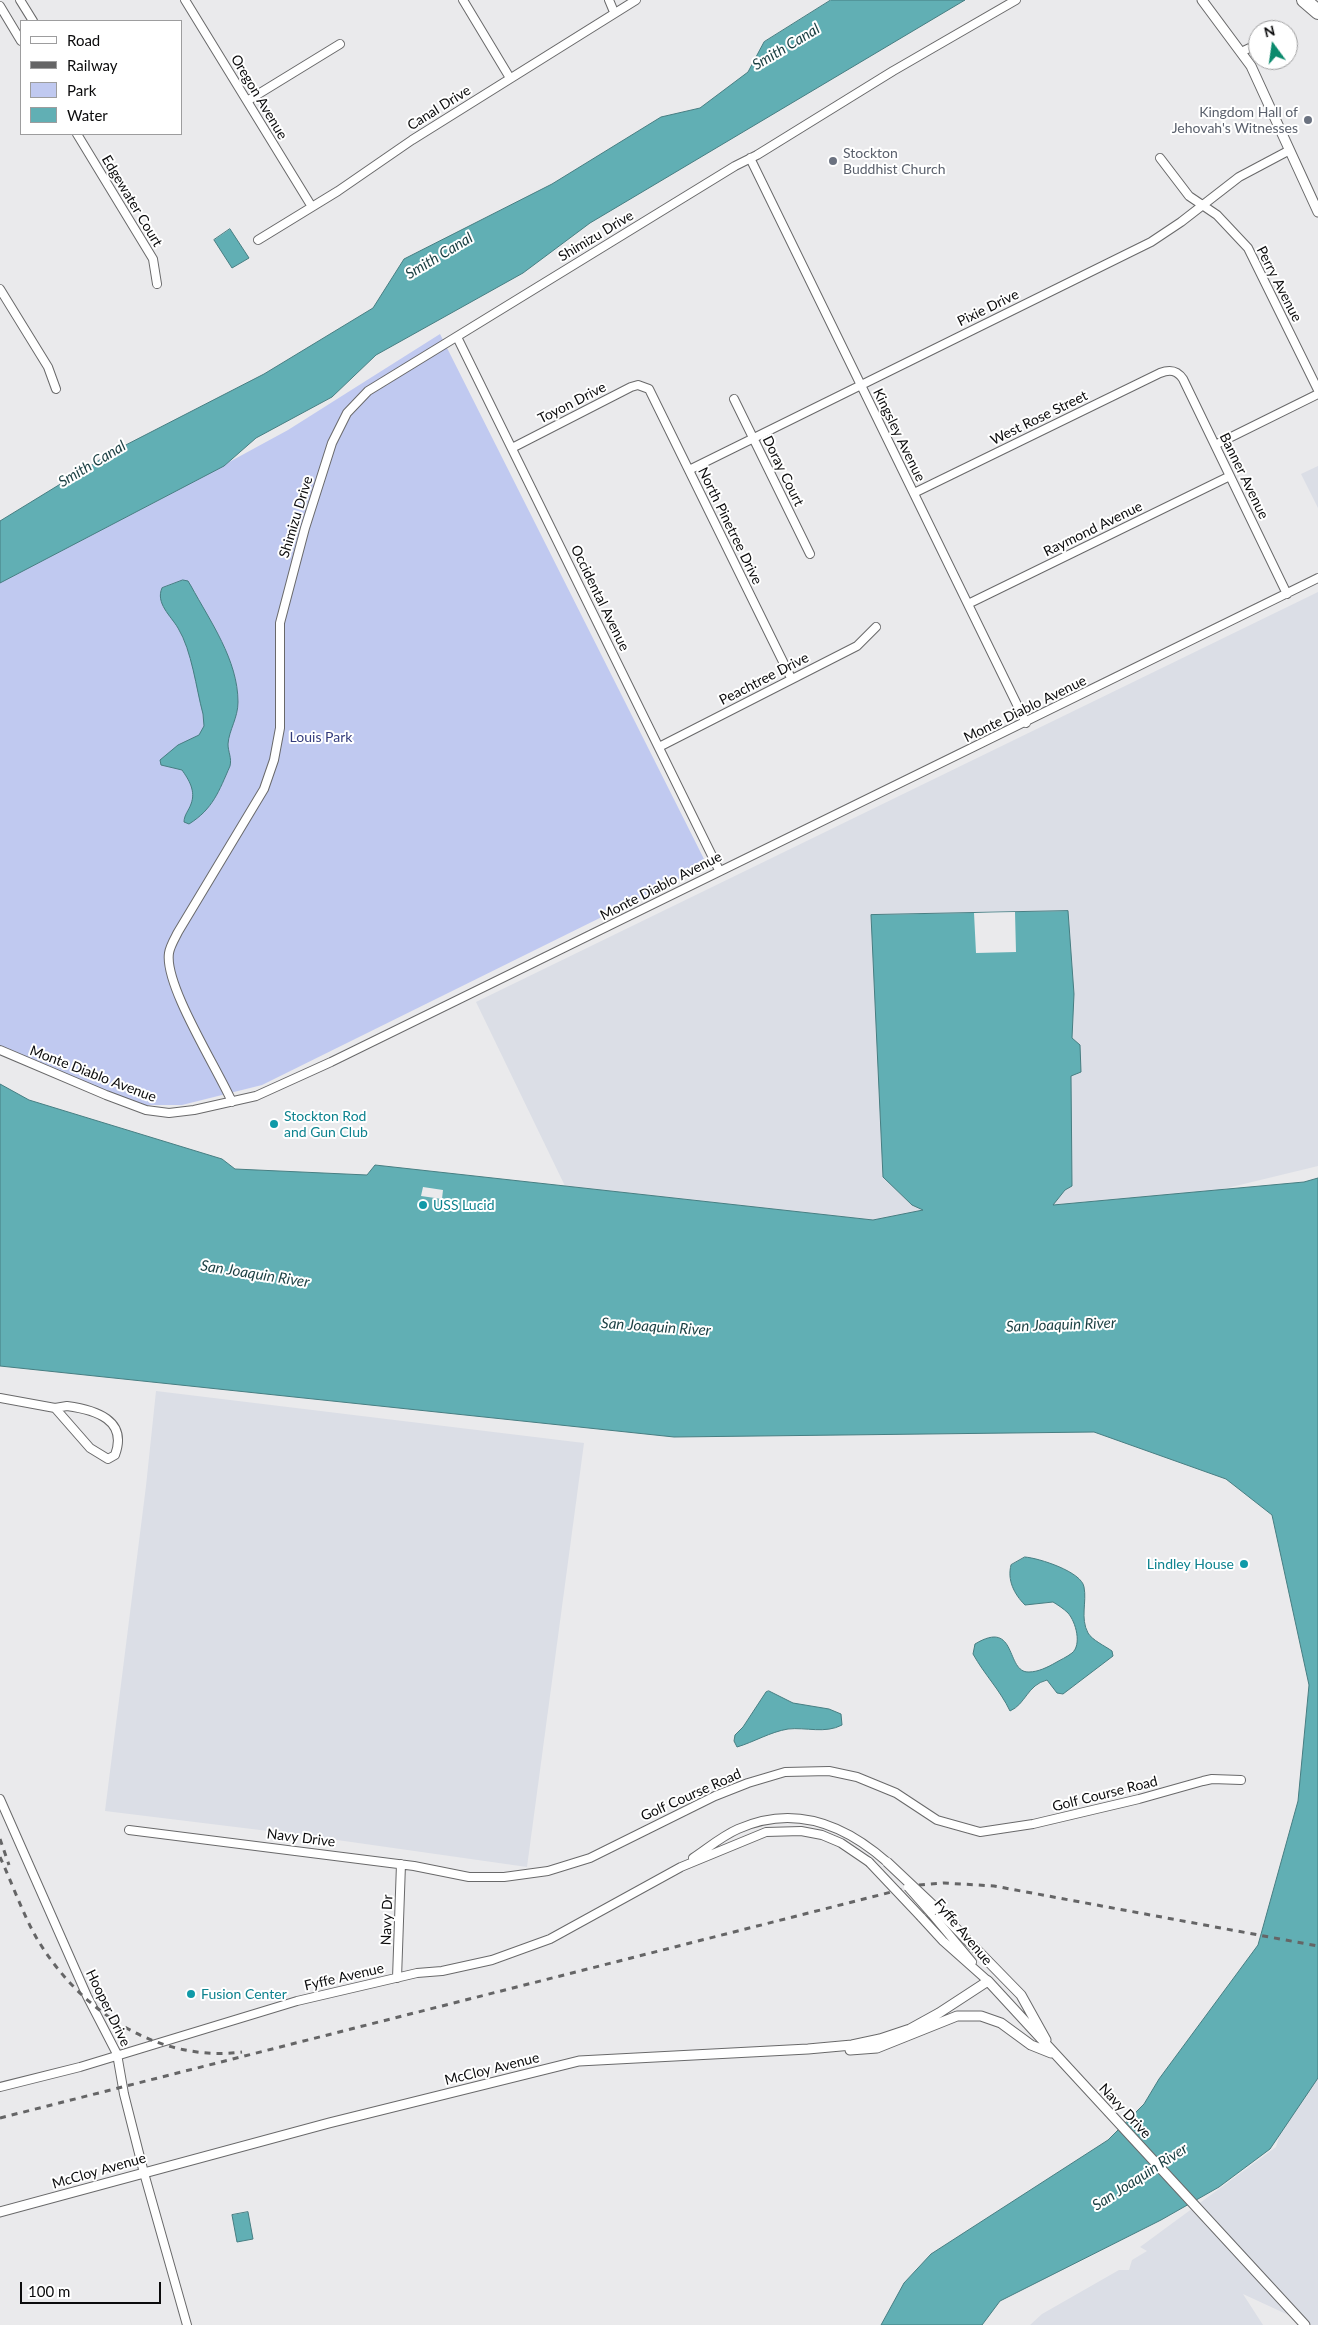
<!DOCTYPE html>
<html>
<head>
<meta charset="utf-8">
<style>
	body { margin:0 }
	#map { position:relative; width:1318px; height:2325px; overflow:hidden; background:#eaeaec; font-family:Lato,sans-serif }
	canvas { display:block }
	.legend { position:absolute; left:20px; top:20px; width:162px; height:115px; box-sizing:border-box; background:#fff; border:1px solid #9d9d9e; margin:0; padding:6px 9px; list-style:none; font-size:15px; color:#0b0b0c }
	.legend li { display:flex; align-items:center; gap:10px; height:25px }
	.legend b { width:25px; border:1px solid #9d9d9e }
	.north { position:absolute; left:1248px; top:20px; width:50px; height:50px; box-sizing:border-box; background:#fff; border:1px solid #9d9d9e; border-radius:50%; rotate:346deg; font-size:14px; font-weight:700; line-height:20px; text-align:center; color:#0b0b0c }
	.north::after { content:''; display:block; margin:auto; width:18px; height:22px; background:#0b8a6d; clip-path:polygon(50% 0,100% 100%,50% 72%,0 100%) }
	.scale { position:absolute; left:20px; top:2282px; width:141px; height:22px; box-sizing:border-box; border:2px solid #0b0b0c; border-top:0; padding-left:6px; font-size:15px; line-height:18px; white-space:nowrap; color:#0b0b0c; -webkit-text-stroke:4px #fff; paint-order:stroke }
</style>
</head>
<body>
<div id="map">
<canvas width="1318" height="2325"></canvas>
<ul class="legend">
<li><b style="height:6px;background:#fff"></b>Road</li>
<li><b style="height:6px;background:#656566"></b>Railway</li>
<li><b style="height:14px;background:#c0c9f0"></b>Park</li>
<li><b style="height:14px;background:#61afb4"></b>Water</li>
</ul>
<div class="north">N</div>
<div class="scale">100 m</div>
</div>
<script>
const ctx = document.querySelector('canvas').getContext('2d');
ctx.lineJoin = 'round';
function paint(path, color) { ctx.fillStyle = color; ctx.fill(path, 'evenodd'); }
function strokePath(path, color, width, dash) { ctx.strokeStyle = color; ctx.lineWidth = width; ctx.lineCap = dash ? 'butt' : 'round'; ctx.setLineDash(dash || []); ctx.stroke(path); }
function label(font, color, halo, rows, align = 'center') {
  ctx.font = font + ' Lato,sans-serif'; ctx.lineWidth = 4; ctx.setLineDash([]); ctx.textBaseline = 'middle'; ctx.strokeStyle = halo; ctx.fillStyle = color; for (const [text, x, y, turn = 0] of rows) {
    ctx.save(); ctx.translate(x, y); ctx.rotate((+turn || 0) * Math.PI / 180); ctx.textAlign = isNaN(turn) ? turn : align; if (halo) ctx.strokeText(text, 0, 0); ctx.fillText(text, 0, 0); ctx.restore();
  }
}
paint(new Path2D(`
	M1318,466V508L1301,474Z
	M1318,592V1166L1219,1190L873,1220L565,1186L476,1002Z
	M156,1391L584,1443L527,1867L309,1836L105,1811L146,1486Z
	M1318,2009V2325H1310L1243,2294L1263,2325H1030L1042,2314L1119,2270H1129L1132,2260L1147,2251L1140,2247L1276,2147Z`), '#dbdee6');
paint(new Path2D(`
	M440,334L707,865L262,1085L182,1105H134L0,1050V582L163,498L288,430Z`), '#c0c9f0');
const water = new Path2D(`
	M831,0H965L590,223L523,273L376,355L332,397L256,438L224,466L0,583V521L116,450L264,374L373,308L404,259L552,184L661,117L700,108L748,72L764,42Z
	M230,229L249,258L232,268L214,240Z
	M183,580L188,581L191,586C210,621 238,660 238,702C238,718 229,730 228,744C228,752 232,758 230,766C219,791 213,809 189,824L184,822C184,815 189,810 191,804C196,791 189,780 182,770L161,765L160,760L178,745L199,735L204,726L203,714C196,688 192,651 178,628C171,616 155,603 162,588Z
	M1068,911L1074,994L1072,1038L1080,1045L1081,1072L1071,1076L1072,1186L1065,1190L1053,1205L1304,1182L1318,1178V2078L1270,2149L1219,2187L1161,2220L1000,2301L982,2325H881L904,2283L931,2254L1108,2140L1144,2104L1159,2079L1258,1945L1298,1801L1309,1685L1272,1515L1226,1479L1094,1432L674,1437L0,1366V1084L29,1100L222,1159L235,1169L367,1175L375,1165L873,1220L923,1210L912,1205L883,1177L871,915Z
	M1025,1557C1039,1558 1082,1572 1084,1587C1087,1602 1080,1618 1088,1633C1092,1640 1105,1646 1112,1651L1113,1656L1063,1694L1057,1693L1047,1680C1027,1685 1026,1704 1010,1711C1000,1690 984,1674 973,1654L975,1644C1018,1618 1005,1673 1029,1672C1038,1672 1048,1667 1055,1663C1060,1660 1067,1657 1072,1653C1082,1645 1076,1622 1068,1613C1064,1609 1058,1605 1053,1602L1025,1605C1014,1594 1007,1580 1011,1565Z
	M769,1691L793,1703L829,1709L841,1714L842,1725C825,1734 806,1727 788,1729C770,1732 754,1742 737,1747L734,1741L735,1735L743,1727L766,1692Z
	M248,2212L253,2239L237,2242L232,2215Z`);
paint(water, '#61afb4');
strokePath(water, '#477e82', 1);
paint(new Path2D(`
	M1015,912L1016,952L976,953L974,913Z
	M423,1187L443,1190L442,1199L421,1196Z`), '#eaeaec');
const minor = new Path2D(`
	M20,0L33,21
	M185,0L312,207
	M463,0L510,78
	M609,0L614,12
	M0,6L21,41
	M1241,52L1258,44
	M247,101L340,44
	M77,134L153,259L157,284
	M750,158L1026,723
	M1160,158L1189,196L1217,215L1248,248L1318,390
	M258,240L338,191L412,140L636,0
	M0,289L48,367L56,389
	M457,337L719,870
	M734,399L810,554
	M1215,445L1318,394
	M512,448L631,387L638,385L649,389L791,678
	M689,470L1151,242L1181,222L1239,177L1288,151
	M914,493L1160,373C1170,369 1177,370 1183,379L1287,594
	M968,604L1230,476
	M659,747L857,646L876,627
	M0,1050L106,1095L146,1110L169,1113L194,1110L256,1096L331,1062L1318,578
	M232,1102C217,1068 164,985 169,953C170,946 175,938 178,932L264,789L274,760L280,728V623L305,528L332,443L347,413L368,391L735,166L757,155L893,71L1016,0
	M0,1398L55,1408
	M67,1406C96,1410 128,1420 115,1455L108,1459L90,1448L55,1408Z
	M0,1799L87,1996L117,2054L124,2094L144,2173L187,2325
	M129,1830L414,1866L469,1877H504L548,1871L590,1858L715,1796L748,1783L785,1772L829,1771L857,1777L896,1793L937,1820L980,1832L1033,1824L1139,1799L1203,1781L1212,1779L1241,1780
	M693,1858C708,1848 722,1836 738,1829C794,1804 844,1824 887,1862
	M931,1913L972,1962
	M921,1917L943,1941L988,1981
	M397,1978L401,1864
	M0,2087L80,2067L297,2001L417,1973L442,1971L492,1960L550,1939L681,1867L766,1832L801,1831L822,1835L841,1843L869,1862`);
const tertiary = new Path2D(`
	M1202,0L1251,66L1318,212
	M939,1911L1021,1995L1046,2040
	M850,2050L877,2048L957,2016H981L1001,2023L1031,2045L1051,2053
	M0,2212L329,2123L579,2061L808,2049L852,2045L880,2039L910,2029L939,2013L988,1981L1305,2325`);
const motorway = new Path2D(`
	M1304,0L1318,12`);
strokePath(minor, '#69696a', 10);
strokePath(tertiary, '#69696a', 11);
strokePath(motorway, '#69696a', 16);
strokePath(minor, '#fff', 8);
strokePath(tertiary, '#fff', 9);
strokePath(motorway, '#fff', 14);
strokePath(new Path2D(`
	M0,1839L9,1865
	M0,1857C12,1883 22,1912 36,1937C78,2009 156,2063 242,2052
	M0,2118L919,1885L944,1883L994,1886L1318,1946`), '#656566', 3, [6, 6]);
const minorBridge = new Path2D(`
	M869,1862L921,1917
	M908,1887L931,1913`);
const tertiaryBridge = new Path2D(`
	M887,1862L939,1911`);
strokePath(minorBridge, '#69696a', 10, []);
strokePath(tertiaryBridge, '#69696a', 11, []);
strokePath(minorBridge, '#fff', 8);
strokePath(tertiaryBridge, '#fff', 9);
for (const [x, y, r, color] of [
	[1308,120,5,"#6b7280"],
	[833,161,5,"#6b7280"],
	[274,1124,5,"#0f9aa8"],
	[423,1205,5,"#0f9aa8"],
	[1244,1564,5,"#0f9aa8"],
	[191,1994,5,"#0f9aa8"]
]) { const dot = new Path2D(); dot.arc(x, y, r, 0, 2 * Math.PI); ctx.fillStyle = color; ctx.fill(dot); strokePath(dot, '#fff', 2); }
label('14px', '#0b0b0c', '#fff', [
	["Oregon Avenue",259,97,59],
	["Canal Drive",439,108,-32],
	["Edgewater Court",132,201,59],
	["Shimizu Drive",596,236,-31],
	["Perry Avenue",1279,284,63],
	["Pixie Drive",988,308,-26],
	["Toyon Drive",572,403,-27],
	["West Rose Street",1039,418,-26],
	["Kingsley Avenue",899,435,64],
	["Doray Court",783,471,64],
	["Banner Avenue",1244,476,64],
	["Shimizu Drive",296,517,-73],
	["North Pinetree Drive",730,526,64],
	["Raymond Avenue",1093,529,-26],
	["Occidental Avenue",600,598,64],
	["Peachtree Drive",764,679,-27],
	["Monte Diablo Avenue",1025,709,-26],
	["Monte Diablo Avenue",661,886,-27],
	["Monte Diablo Avenue",93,1074,21],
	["Golf Course Road",1105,1794,-14],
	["Golf Course Road",691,1795,-24],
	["Navy Drive",301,1838,7],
	["Navy Dr",387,1920,-88],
	["Fyffe Avenue",963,1932,50],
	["Fyffe Avenue",344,1977,-13],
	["Hooper Drive",108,2008,64],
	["McCloy Avenue",492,2069,-14],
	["Navy Drive",1125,2111,47],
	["McCloy Avenue",99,2171,-16]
]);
label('14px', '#5b616d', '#fff', [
	["Kingdom Hall of",1298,112],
	["Jehovah's Witnesses",1298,128],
	["Stockton",843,153,"left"],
	["Buddhist Church",843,169,"left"]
], 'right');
label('14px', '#343c7c', '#fff', [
	["Louis Park",321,737]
]);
label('14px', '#0d838f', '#fff', [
	["Stockton Rod",284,1116],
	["and Gun Club",284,1132],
	["USS Lucid",433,1205],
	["Lindley House",1234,1564,"right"],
	["Fusion Center",201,1994]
], 'left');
label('italic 15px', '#1a3f42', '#fff', [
	["Smith Canal",786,47,-31],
	["Smith Canal",439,256,-31],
	["Smith Canal",92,464,-31],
	["San Joaquin River",255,1274,9],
	["San Joaquin River",1061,1325,-2],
	["San Joaquin River",656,1327,4],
	["San Joaquin River",1140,2177,-33]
]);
</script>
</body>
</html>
